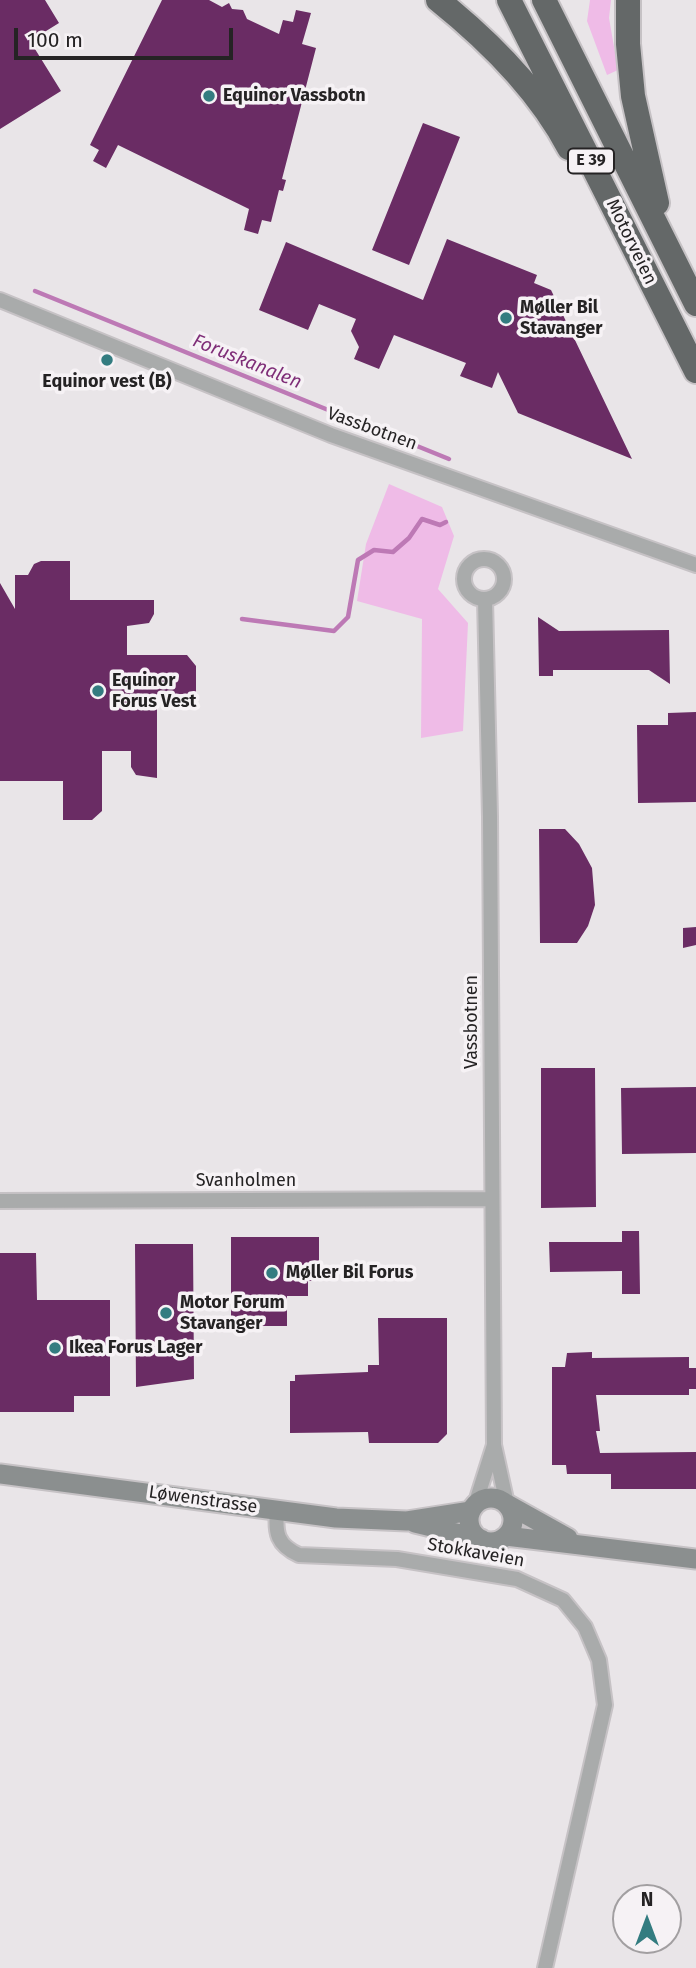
<!DOCTYPE html>
<html>
<head>
<meta charset="utf-8">
<style>
	body { margin:0 }
	#map { position:relative; width:696px; height:1968px; overflow:hidden; background:#e9e5e8; font-family:"Fira Sans",sans-serif }
	canvas { display:block }
	.north { position:absolute; left:612px; top:1884px; width:70px; height:70px; box-sizing:border-box; background:#f6f2f5; border:2px solid #a29fa1; border-radius:50%; rotate:0deg; font-size:19px; font-weight:700; line-height:28px; text-align:center; color:#252324 }
	.north::after { content:''; display:block; margin:auto; width:24px; height:32px; background:#337c80; clip-path:polygon(50% 0,100% 100%,50% 72%,0 100%) }
	.scale { position:absolute; left:14px; top:28px; width:219px; height:32px; box-sizing:border-box; border:4px solid #252324; border-top:0; padding-left:9px; font-size:21px; line-height:24px; white-space:nowrap; color:#252324; -webkit-text-stroke:5px #f6f2f5; paint-order:stroke }
</style>
</head>
<body>
<div id="map">
<canvas width="696" height="1968"></canvas>
<div class="north">N</div>
<div class="scale">100 m</div>
</div>
<script>
const ctx = document.querySelector('canvas').getContext('2d');
ctx.lineJoin = 'round';
function paint(path, color) { ctx.fillStyle = color; ctx.fill(path, 'evenodd'); }
function strokePath(path, color, width, dash) { ctx.strokeStyle = color; ctx.lineWidth = width; ctx.lineCap = dash ? 'butt' : 'round'; ctx.setLineDash(dash || []); ctx.stroke(path); }
function label(font, color, halo, rows, align = 'center') {
  ctx.font = font + ' "Fira Sans",sans-serif'; ctx.lineWidth = 7; ctx.setLineDash([]); ctx.textBaseline = 'middle'; ctx.strokeStyle = halo; ctx.fillStyle = color; for (const [text, x, y, turn = 0] of rows) {
    ctx.save(); ctx.translate(x, y); ctx.rotate((+turn || 0) * Math.PI / 180); ctx.textAlign = isNaN(turn) ? turn : align; if (halo) ctx.strokeText(text, 0, 0); ctx.fillText(text, 0, 0); ctx.restore();
  }
}
paint(new Path2D(`
	M590,0H611L609,18L618,70L607,75L587,21Z
	M389,484L442,507L454,536L438,589L468,623L463,731L421,738L422,619L357,601L366,544Z`), '#efbbe7');
strokePath(new Path2D(`
	M35,291L449,459
	M242,619L334,631L348,617L358,560L374,550L393,552L409,538L422,519L440,525L446,522`), '#bd79b5', 4.5);
paint(new Path2D(`
	M0,0H45L59,23L30,41L61,91L0,129Z
	M162,0H209L222,7L229,3L232,9L243,10L247,19L279,34L283,20L293,22L296,10L311,13L302,44L316,48L282,179L286,180L283,191L279,190L271,222L262,220L258,234L244,230L249,209L118,145L106,168L93,161L99,150L90,145Z
	M423,123L460,137L409,265L372,250Z
	M447,239L537,275L534,283L551,290L632,459L518,413L498,372L492,388L460,376L466,363L394,335L379,369L354,359L359,347L351,331L356,319L319,304L308,330L259,310L286,242L423,300Z
	M41,561H70V600H154V614L149,623L127,626V655H187L196,666V694H157V778L136,775L131,767V751H102V811L92,820H63V781H0V583L15,609V575H28L34,564Z
	M538,617L559,631L669,630L670,684L649,670H553V676H539Z
	M696,712V802L638,803L637,725H668V713Z
	M539,829H565L579,844L592,868L595,905L588,926L577,943H540Z
	M696,927V945L683,948V928Z
	M541,1068H595L596,1207L541,1208Z
	M696,1087V1153L622,1154L621,1088Z
	M622,1231H639L640,1294H622V1271L550,1272L549,1242H622Z
	M231,1237H319V1281H308V1296H287V1326H231Z
	M135,1244H193L194,1379L136,1387Z
	M0,1253H36L37,1300H110V1396H74V1412H0Z
	M378,1318H447V1434L438,1443H369L368,1432L290,1433V1381H295V1375L368,1372V1365H379Z
	M592,1352V1358L689,1357V1368H696V1389H689V1395H596L600,1431H596L600,1453L696,1452V1489H611V1474H567L566,1465H552V1367H565L567,1353Z`), '#6a2c64');
const minor = new Path2D(`
	M0,300L331,435L696,565
	M464 579a20 20 0 1 1 40 0a20 20 0 1 1-40 0Z
	M485,599L490,817L494,1445
	M0,1201L492,1199
	M475,1505L494,1445L507,1504
	M277,1511C275,1533 277,1545 299,1555L397,1559L517,1579L563,1600L585,1627L599,1660L605,1705L545,1968`);
const secondary = new Path2D(`
	M0,1474L336,1518L407,1521L471,1511
	M469 1520a22 22 0 1 1 44 0a22 22 0 1 1-44 0Z
	M507,1504L568,1538
	M415,1523L481,1539
	M506,1536L696,1559`);
const motorway = new Path2D(`
	M438,0C489,41 538,89 569,148
	M509,0L696,371
	M544,0L696,304
	M628,0V44L633,96L657,203`);
strokePath(minor, '#c6c2c5', 18);
strokePath(secondary, '#c6c2c5', 23);
strokePath(motorway, '#c6c2c5', 28);
strokePath(minor, '#a9abab', 14);
strokePath(secondary, '#8b8f8f', 19);
strokePath(motorway, '#646868', 24);
for (const [x, y, r, color] of [
	[209,96,7,"#337c80"],
	[506,318,7,"#337c80"],
	[107,360,7,"#337c80"],
	[98,691,7,"#337c80"],
	[272,1273,7,"#337c80"],
	[166,1313,7,"#337c80"],
	[55,1348,7,"#337c80"]
]) { const dot = new Path2D(); dot.arc(x, y, r, 0, 2 * Math.PI); ctx.fillStyle = color; ctx.fill(dot); strokePath(dot, '#f6f2f5', 2.5); }
for (const [x, y, w] of [
	[591,161,46]
]) { const box = new Path2D(); box.roundRect(x - w / 2, y - 12.5, w, 25, 5); ctx.fillStyle = '#f6f2f5'; ctx.fill(box); strokePath(box, '#252324', 2); }
label('bold 16px', '#252324', null, [
	["E 39",591,161]
]);
label('bold 18px', '#252324', '#f6f2f5', [
	["Equinor Vassbotn",223,96],
	["Møller Bil",520,308],
	["Stavanger",520,329],
	["Equinor vest (B)",107,382,"center"],
	["Equinor",112,681],
	["Forus Vest",112,702],
	["Møller Bil Forus",286,1273],
	["Motor Forum",180,1303],
	["Stavanger",180,1324],
	["Ikea Forus Lager",69,1348]
], 'left');
label('18px', '#252324', '#f6f2f5', [
	["Motorveien",631,242,64],
	["Vassbotnen",372,429,20],
	["Vassbotnen",472,1022,-90],
	["Svanholmen",246,1181],
	["Løwenstrasse",203,1500,8],
	["Stokkaveien",476,1553,10]
]);
label('italic 19px', '#7f2e78', '#f6f2f5', [
	["Foruskanalen",247,362,22]
]);
</script>
</body>
</html>
